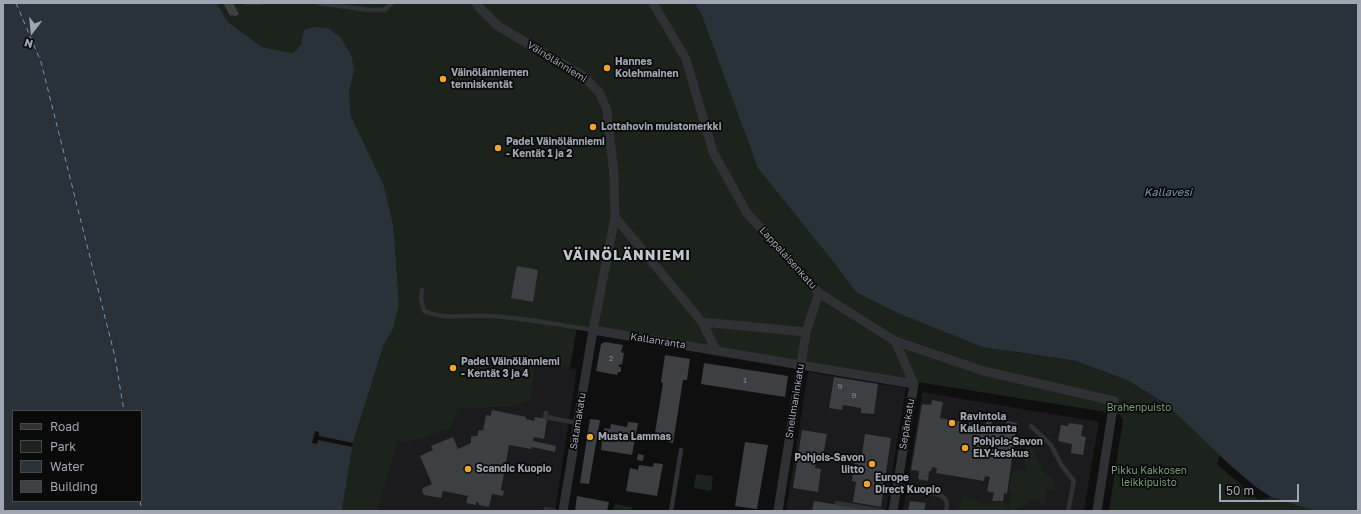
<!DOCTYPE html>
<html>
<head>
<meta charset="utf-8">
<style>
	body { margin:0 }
	#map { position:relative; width:1361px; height:514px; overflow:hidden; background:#0f0f10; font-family:"Golos Text",sans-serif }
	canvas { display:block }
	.frame { position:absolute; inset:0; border:4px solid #a0a6b1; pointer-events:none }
	.legend { position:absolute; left:12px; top:410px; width:130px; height:92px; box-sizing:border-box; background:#0a0a0b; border:1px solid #46484d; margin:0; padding:5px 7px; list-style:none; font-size:12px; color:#a0a6b1 }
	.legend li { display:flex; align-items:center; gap:8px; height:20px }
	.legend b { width:20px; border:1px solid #46484d }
	.north { position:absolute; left:12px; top:12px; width:40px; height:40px; -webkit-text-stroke:3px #0a0a0b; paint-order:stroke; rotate:196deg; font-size:11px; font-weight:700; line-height:16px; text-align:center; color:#a0a6b1 }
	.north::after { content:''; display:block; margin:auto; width:14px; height:18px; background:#a0a6b1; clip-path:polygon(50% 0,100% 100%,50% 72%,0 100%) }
	.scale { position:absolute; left:1219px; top:484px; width:80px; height:18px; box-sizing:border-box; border:2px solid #a0a6b1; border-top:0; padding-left:5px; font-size:12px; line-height:14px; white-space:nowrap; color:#a0a6b1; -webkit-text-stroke:3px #0a0a0b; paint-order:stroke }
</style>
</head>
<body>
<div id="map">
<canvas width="1361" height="514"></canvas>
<div class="frame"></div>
<ul class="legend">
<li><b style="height:5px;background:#303135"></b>Road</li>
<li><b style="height:11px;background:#1b231c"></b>Park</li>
<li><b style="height:11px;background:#293238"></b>Water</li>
<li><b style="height:11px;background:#3e3f43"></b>Building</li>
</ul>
<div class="north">N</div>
<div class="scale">50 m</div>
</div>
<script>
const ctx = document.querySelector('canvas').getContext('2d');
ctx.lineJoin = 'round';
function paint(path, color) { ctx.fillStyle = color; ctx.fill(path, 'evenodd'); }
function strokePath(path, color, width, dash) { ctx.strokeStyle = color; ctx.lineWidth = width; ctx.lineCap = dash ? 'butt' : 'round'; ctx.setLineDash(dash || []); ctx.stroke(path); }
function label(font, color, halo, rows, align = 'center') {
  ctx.font = font + ' "Golos Text",sans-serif'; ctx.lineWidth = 3.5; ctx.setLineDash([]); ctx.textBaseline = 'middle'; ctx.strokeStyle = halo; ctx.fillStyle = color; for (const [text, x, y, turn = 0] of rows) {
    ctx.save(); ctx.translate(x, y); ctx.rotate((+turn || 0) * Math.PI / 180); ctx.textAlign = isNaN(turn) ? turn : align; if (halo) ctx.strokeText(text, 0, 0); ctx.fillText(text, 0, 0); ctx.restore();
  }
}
paint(new Path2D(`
	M536,363L577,369L555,511H378L398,441H413L458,409L510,407Z
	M808,372L906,388L886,511H786Z
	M922,392L1099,422L1084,511H903Z`), '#1b1b1d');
paint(new Path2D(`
	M217,3H694L701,13L713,43L1014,352L1076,361L1129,381L1166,404L1220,455L1217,464L1259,500L1271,497L1315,511H1109L1123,420L1119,414L577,328L570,368L536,363L530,400L510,407L458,409L451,428L413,441H398L378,511H342L353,443L384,344L393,329L399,305L395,245L393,224L384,187L351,116L349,92L354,72L304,30L302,45L293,53L262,47L227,21Z
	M1026,446L1032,447L1043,471L1055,482V490H1046L1044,507L1040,501L1035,498L1021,508H1017L1016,511H958L962,497H968L984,504L1003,501L1009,509L1011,494L1009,490L1011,474L1017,470H1024L1026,466L1022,454Z
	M696,474L713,476L711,491L694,488Z
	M615,504L632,507L631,511H613Z`), '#1b231c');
paint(new Path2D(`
	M3,3H217L227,21L262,47L293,53L301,45L304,30L314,27L328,28L341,38L352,57L354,72L349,92L351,116L384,186L393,224L395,245L399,305L393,329L384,344L353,443L342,511H3ZM13,411H141V501H13Z
	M694,3H1358V511H1315L1271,497L1256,487L1230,465L1166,404L1129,381L1076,361L983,347L898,313L856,292L836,265L758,168L701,13Z`), '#293238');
paint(new Path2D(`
	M315,431L319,432V436L353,443L352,447L318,440L317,444L312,443Z`), '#0f0f10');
strokePath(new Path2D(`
	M16,3L41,62L115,357L124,411
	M140,501L142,511`), '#7695ad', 1, [5, 4]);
paint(new Path2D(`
	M223,3H233L239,14L234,17L233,15L230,16Z
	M517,266L538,270L533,302L511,298Z
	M605,342L623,345L621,352L624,353L622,365L619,364V367H621V372H618L617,375L596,371L601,344Z
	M665,355L690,359L687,380H683L673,443L654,439L663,383L661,382Z
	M704,363L788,376L785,397L701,384Z
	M834,377L878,384L874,414L861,413V408L843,405L842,410L829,408Z
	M932,400L943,402L940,418L984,426L987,421H992L991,427L993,428L998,425L1005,426L1007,421L1017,423L1007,494L1004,493L1003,501H992L994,493L987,491L990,477L985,476L984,481L936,473L937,468L932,467L931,471H929L928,481L918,479L919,471L911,470L922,404L931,405Z
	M492,410L526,417V419L534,421L535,417L547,419L544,439L534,437L533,441L556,446L555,452L532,447L531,449L509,445L501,490L504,491L503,496L492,494L489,507L479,505V503L476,502V505L466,503L468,496L443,491L441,498L424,495L422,491L423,488L432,484L420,456L433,450L431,446L453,437L458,449L471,443V437L474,436H477L479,430L483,431L486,415L491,416Z
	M590,419L600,420L589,484L580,483Z
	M628,422L638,423L632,455L601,450L604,428L610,429L611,424L627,427Z
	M1069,423L1083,425L1081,436L1086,437L1083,455L1071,453L1072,444L1058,441L1061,425L1068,426Z
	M802,430L827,434L823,456L817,455L815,468L821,469L818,492L793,488Z
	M865,434L891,438L881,507L853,502L856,482L852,481L856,453L862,454Z
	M745,442L768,445L757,509L735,506Z
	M638,454L644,455L643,461L637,460Z
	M654,463L663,464L657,496L626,491L630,468L638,470L639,465L653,467Z
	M577,496L609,502L607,511H575Z
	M814,501L864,509V511H812Z
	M910,501L926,503L924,511H908Z`), '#3e3f43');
strokePath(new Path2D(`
	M246,3H262
	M318,3L369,10H384L392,3
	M422,290L421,299L424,311C447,321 467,314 491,316C525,318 559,325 593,330
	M546,413L545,417L577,423
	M1031,426L1051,445L1062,466L1074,481L1068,511
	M897,485L940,495C947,499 948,503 946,511
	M837,503L882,511
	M546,509L555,511
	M671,511L681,450`), '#303135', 4.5);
strokePath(new Path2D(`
	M476,3L481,9L498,26L583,76L599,92L607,110L614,175L615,217L593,330L563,511
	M653,3L686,59L713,152L747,213L819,293L895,341L984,371L1114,401L1097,511
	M615,217L702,322L716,350
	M702,322L806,332
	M593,330L914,384
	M778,511L806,332L819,293
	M893,511L914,384L895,341`), '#303135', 9);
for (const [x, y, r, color] of [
	[607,68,4,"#f0a528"],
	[443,79,4,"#f0a528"],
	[593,127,4,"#f0a528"],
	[498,148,4,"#f0a528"],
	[453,368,4,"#f0a528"],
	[952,423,4,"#f0a528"],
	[590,437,4,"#f0a528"],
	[965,448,4,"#f0a528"],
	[872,464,4,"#f0a528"],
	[468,469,4,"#f0a528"],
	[867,484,4,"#f0a528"]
]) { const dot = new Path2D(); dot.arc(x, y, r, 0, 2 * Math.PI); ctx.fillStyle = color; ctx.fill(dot); strokePath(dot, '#0a0a0b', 1.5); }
label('8px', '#888c96', null, [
	["2",611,358],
	["1",745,380],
	["9",840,386],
	["9",854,395]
]);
label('10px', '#a0a6b1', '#0a0a0b', [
	["Väinölänniemi",557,62,32],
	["Lappalaisenkatu",788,258,48],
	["Kallanranta",658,341,9],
	["Snellmaninkatu",795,401,-81],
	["Satamakatu",578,421,-81],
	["Sepänkatu",907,424,-81]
]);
label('bold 10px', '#a0a6b1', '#0a0a0b', [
	["Hannes",615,62],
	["Kolehmainen",615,74],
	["Väinölänniemen",451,73],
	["tenniskentät",451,85],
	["Lottahovin muistomerkki",601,127],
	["Padel Väinölänniemi",506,142],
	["- Kentät 1 ja 2",506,154],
	["Padel Väinölänniemi",461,362],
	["- Kentät 3 ja 4",461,374],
	["Ravintola",960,417],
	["Kallanranta",960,429],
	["Musta Lammas",598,437],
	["Pohjois-Savon",973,442],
	["ELY-keskus",973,454],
	["Pohjois-Savon",864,458,"right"],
	["liitto",864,470,"right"],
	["Scandic Kuopio",476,469],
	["Europe",875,478],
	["Direct Kuopio",875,490]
], 'left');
label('10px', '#779d78', '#0a0a0b', [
	["Brahenpuisto",1139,408],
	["Pikku Kakkosen",1149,471],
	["leikkipuisto",1149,483]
]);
label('italic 11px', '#7695ad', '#0a0a0b', [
	["Kallavesi",1168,193]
]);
ctx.letterSpacing = '1px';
label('bold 14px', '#c1c5cd', '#0a0a0b', [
	["VÄINÖLÄNNIEMI",627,256]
]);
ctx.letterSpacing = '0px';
</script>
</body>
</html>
